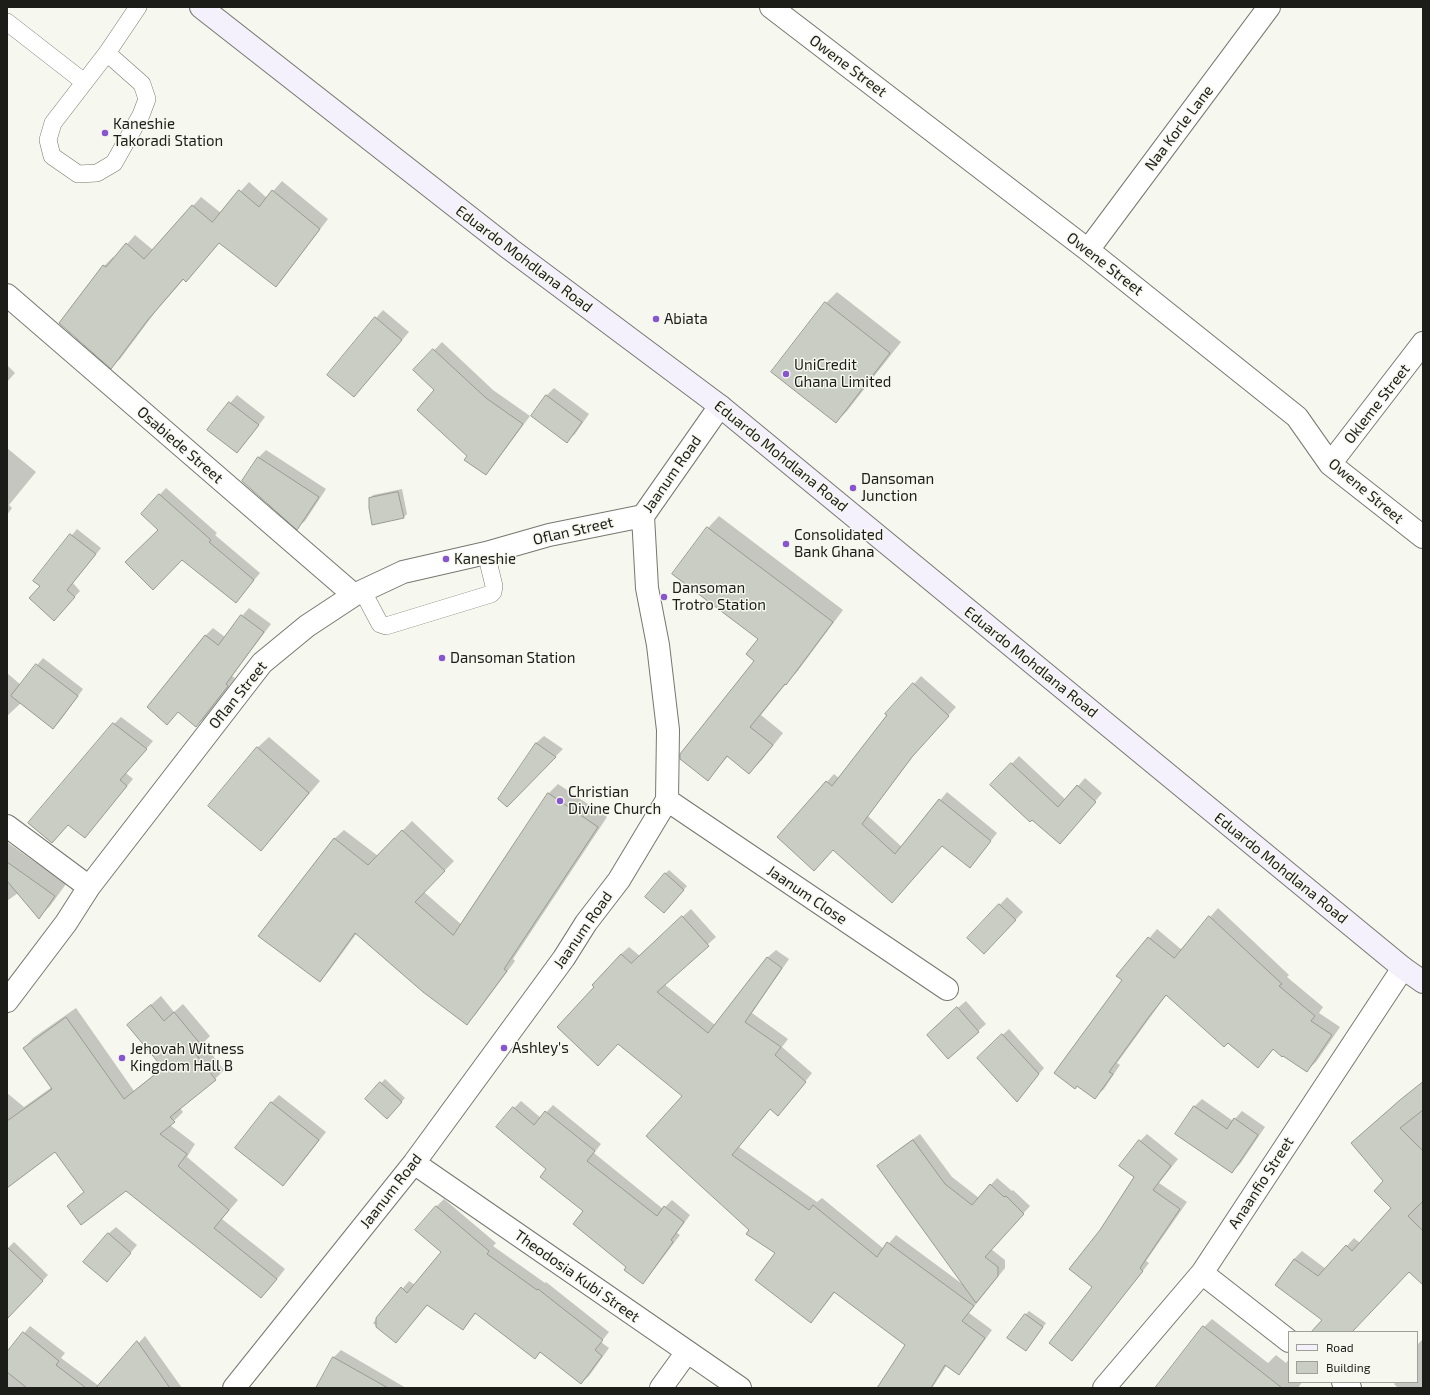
<!DOCTYPE html>
<html>
<head>
<meta charset="utf-8">
<style>
	body { margin:0 }
	#map { position:relative; width:1430px; height:1395px; overflow:hidden; background:#f6f8ef; font-family:"Exo 2",sans-serif }
	canvas { display:block }
	.frame { position:absolute; inset:0; border:8px solid #1c1d19; pointer-events:none }
	.legend { position:absolute; left:1288px; top:1331px; width:130px; height:52px; box-sizing:border-box; background:#f6f8ef; border:1px solid #9fa099; margin:0; padding:5px 7px; list-style:none; font-size:12px; color:#1c1d19 }
	.legend li { display:flex; align-items:center; gap:8px; height:20px }
	.legend b { width:20px; border:1px solid #9fa099 }
</style>
</head>
<body>
<div id="map">
<canvas width="1430" height="1395"></canvas>
<div class="frame"></div>
<ul class="legend">
<li><b style="height:5px;background:#f4f0fc"></b>Road</li>
<li><b style="height:11px;background:#cacdc3"></b>Building</li>
</ul>
</div>
<script>
const ctx = document.querySelector('canvas').getContext('2d');
ctx.lineJoin = 'round';
function paint(path, color) { ctx.fillStyle = color; ctx.fill(path, 'evenodd'); }
function strokePath(path, color, width, dash) { ctx.strokeStyle = color; ctx.lineWidth = width; ctx.lineCap = dash ? 'butt' : 'round'; ctx.setLineDash(dash || []); ctx.stroke(path); }
function label(font, color, halo, rows, align = 'center') {
  ctx.font = font + ' "Exo 2",sans-serif'; ctx.lineWidth = 3; ctx.setLineDash([]); ctx.textBaseline = 'middle'; ctx.strokeStyle = halo; ctx.fillStyle = color; for (const [text, x, y, turn = 0] of rows) {
    ctx.save(); ctx.translate(x, y); ctx.rotate((+turn || 0) * Math.PI / 180); ctx.textAlign = isNaN(turn) ? turn : align; if (halo) ctx.strokeText(text, 0, 0); ctx.fillText(text, 0, 0); ctx.restore();
  }
}
paint(new Path2D(`
	M282,181L328,219L284,277L276,286L220,242L186,281L184,279L156,311L120,359L111,367L60,323L104,266L113,257L115,258L135,235L153,250L201,197L221,213L249,182L267,198Z
	M837,292L901,342L847,411L836,422L826,303Z
	M383,310L409,332L354,396L376,318Z
	M442,342L493,390L530,416L493,466L486,474L436,390L415,370Z
	M7,365L15,373L7,382Z
	M554,388L589,414L575,434L567,441L546,396Z
	M237,395L265,417L244,444L237,452L208,429Z
	M7,448L36,472L9,505L12,508L7,515Z
	M266,450L326,489L305,521L297,528L243,481L259,457Z
	M166,488L217,533L215,535L260,573L236,602L142,514Z
	M402,489L407,514L404,517L370,499L373,495Z
	M719,516L843,610L797,672L789,680L761,715L783,733L761,761L749,773L728,756L708,780L756,660L759,639L673,574L708,528Z
	M77,529L101,548L73,583L80,591L60,613L41,586L34,581Z
	M249,608L271,624L232,676L235,678L204,719L196,726L178,711L205,636L213,628L225,637L242,616Z
	M43,658L83,689L60,721L53,728L21,703L7,716V673L21,685Z
	M921,676L956,707L919,748L868,816L902,847L947,792L997,833L970,867L943,845L899,894L833,849L778,837L834,774L840,779L914,684Z
	M121,717L153,741L126,773L133,779L85,837L114,724Z
	M544,736L563,749L507,805L536,743Z
	M269,737L320,781L272,838L260,849L257,748Z
	M1019,756L1066,800L1085,778L1102,793L1067,835L1032,819L992,785Z
	M558,784L607,817L513,959L515,961L476,1014L467,1023L357,933L329,971L320,981L334,839L344,830L378,856L412,821L454,861L424,892L462,925L548,794Z
	M7,842L66,884L50,906L39,917L18,893L7,901Z
	M669,870L687,886L668,909L665,874Z
	M1007,897L1023,912L992,945L969,938Z
	M1218,908L1289,975L1287,977L1323,1007L1319,1013L1340,1027L1316,1062L1307,1070L1274,1049L1257,1067L1167,994L1117,1063L1120,1065L1104,1089L1095,1097L1123,980L1118,976L1157,929L1182,950Z
	M691,909L716,937L664,984L715,1025L768,957L776,950L789,959L752,1013L788,1039L782,1047L812,1073L785,1107L771,1108L739,1147L817,1202L822,1198L884,1249L896,1235L965,1286L879,1166L886,1159L920,1134L952,1177L979,1198L997,1178L1012,1191L1013,1190L1030,1206L991,1249L1005,1260V1268L969,1313L992,1330L966,1366L959,1374L947,1365L932,1388H878L906,1345L835,1292L818,1314L811,1322L776,1253L751,1229L683,1096L596,987L621,954L629,947L640,956Z
	M161,996L174,1012L183,1004L210,1036L203,1043L224,1070L215,1079L180,1108L183,1112L170,1125L195,1144L187,1157L238,1200L222,1219L285,1269L270,1288L261,1297L126,1190L68,1206L85,1191L89,1126L7,1186V1093L24,1107L52,1087L24,1048L33,1038L76,1008L134,1091L164,1067L128,1025Z
	M966,1001L986,1024L948,1058L935,1027Z
	M1009,1029L1044,1068L1017,1100L984,1052Z
	M385,1079L405,1098L387,1118L366,1099Z
	M1423,1082V1284L1409,1270L1351,1332H1312L1323,1319L1276,1284L1294,1259L1302,1251L1326,1269L1354,1238L1360,1243L1392,1208L1384,1181L1352,1143Z
	M279,1095L326,1132L290,1178L283,1185L236,1148L272,1102Z
	M1202,1099L1233,1121L1242,1111L1265,1127L1240,1164L1232,1172L1194,1107Z
	M521,1101L541,1118L553,1105L601,1144L594,1153L663,1209L672,1200L690,1215L677,1233L680,1235L649,1276L642,1282L627,1266L584,1211L547,1169L514,1108Z
	M1147,1134L1178,1159L1159,1183L1187,1202L1146,1261L1149,1263L1079,1353L1072,1360L1093,1287L1101,1230L1135,1177L1140,1141Z
	M444,1199L496,1243L493,1246L545,1283L546,1282L609,1332L601,1342L609,1348L589,1376L581,1383L541,1352L535,1357L476,1313L463,1329L428,1304L396,1342L373,1323L409,1281L415,1285L442,1252L436,1207Z
	M116,1227L137,1245L114,1273L108,1234Z
	M14,1242L48,1275L17,1308L7,1299V1249Z
	M1029,1311L1046,1323L1029,1346L1025,1315Z
	M1212,1319L1268,1363L1276,1355L1286,1363L1289,1359V1382H1302L1298,1388H1156L1204,1327Z
	M30,1326L65,1353L61,1358L99,1386L145,1336L182,1388H7V1354Z
	M1423,1339V1388H1398L1394,1384L1396,1382H1417V1345Z
	M341,1350L406,1388H317L334,1357Z`), '#0003');
const building = new Path2D(`
	M239,190L259,207L272,190L320,229L276,287L219,243L186,282L183,279L147,321L111,369L59,323L103,265L106,267L126,243L144,259L192,205L212,222Z
	M825,302L890,353L836,423L771,372Z
	M375,317L402,340L354,397L327,375Z
	M433,349L486,398L523,424L486,475L464,460L467,456L417,410L434,390L413,370Z
	M546,395L582,422L567,443L531,416Z
	M229,402L259,425L237,453L207,430Z
	M258,457L319,497L297,530L242,481Z
	M398,492L404,518L372,525L369,508V498Z
	M159,494L211,540L209,542L254,580L236,603L182,560L153,590L125,562L158,530L141,514Z
	M707,527L833,622L786,685L785,684L750,727L773,745L749,774L727,756L708,781L680,759V754L754,661L746,654L758,639L672,574Z
	M70,534L96,554L67,590L75,597L54,621L29,598L40,586L33,581Z
	M241,615L264,632L226,684L228,686L196,727L178,712L167,725L147,707L205,635L218,645Z
	M36,664L78,696L53,729L11,696Z
	M913,683L949,716L912,757L862,824L895,854L939,799L991,841L970,868L942,846L892,903L833,850L814,871L777,837L826,781L832,786L887,715L885,714Z
	M113,723L147,749L120,780L127,786L85,838L68,825L52,843L28,823Z
	M536,743L556,757L507,807L498,799Z
	M257,747L309,793L261,851L208,806Z
	M1011,763L1058,807L1077,785L1096,802L1060,844L1032,820L1030,822L990,785Z
	M548,793L598,827L504,969L507,971L467,1025L423,992L355,933L320,982L258,936L334,838L368,865L402,830L445,871L415,902L453,935Z
	M7,862L55,896L39,919L7,881Z
	M665,873L684,890L664,913L645,897Z
	M999,904L1016,920L984,954L967,938Z
	M682,916L709,946L657,992L708,1033L767,957L782,968L745,1022L781,1047L775,1055L806,1082L778,1116L770,1109L732,1155L809,1210L813,1205L877,1257L887,1242L974,1306L962,1321L985,1338L959,1375L945,1365L931,1388H877L905,1345L834,1292L811,1323L755,1280L775,1253L746,1234L749,1230L646,1136L682,1096L618,1044L598,1066L557,1027L594,987L592,985L621,954L631,963Z
	M1209,916L1282,984L1279,986L1315,1016L1311,1021L1332,1035L1307,1072L1283,1056L1282,1057L1273,1049L1258,1068L1228,1043L1224,1047L1166,995L1148,1018L1109,1072L1113,1074L1095,1099L1077,1086L1075,1089L1054,1073L1122,980L1116,976L1148,937L1174,958Z
	M151,1005L164,1021L174,1012L202,1046L194,1052L216,1080L170,1117L175,1122L160,1134L187,1154L178,1166L229,1210L214,1228L277,1279L261,1298L126,1191L81,1225L67,1206L84,1192L55,1152L7,1188V1121L52,1089L23,1048L66,1017L124,1099L163,1068L127,1025Z
	M957,1007L979,1032L948,1059L927,1035Z
	M1002,1034L1039,1074L1017,1102L977,1058Z
	M380,1082L402,1102L387,1119L365,1099Z
	M1423,1082V1110L1400,1128L1423,1151V1201L1408,1216L1423,1231V1285L1409,1272L1352,1332H1311L1322,1320L1275,1285L1294,1259L1318,1276L1346,1245L1352,1251L1391,1208L1374,1191L1383,1181L1351,1143L1400,1100Z
	M271,1102L319,1140L283,1186L235,1148Z
	M1194,1106L1227,1129L1234,1118L1258,1135L1232,1173L1175,1134Z
	M513,1107L534,1125L545,1111L595,1151L587,1161L657,1216L664,1206L684,1222L671,1240L673,1242L643,1284L624,1270L626,1267L573,1224L583,1211L540,1177L546,1169L496,1127Z
	M913,1140L945,1184L972,1205L990,1184L1004,1197L1006,1196L1024,1214L985,1257L998,1267V1276L976,1303L877,1166Z
	M1139,1140L1171,1166L1153,1190L1180,1209L1140,1268L1143,1271L1072,1361L1049,1343L1092,1287L1069,1269L1100,1230L1134,1177L1119,1166Z
	M436,1206L489,1251L487,1254L537,1290L538,1289L603,1340L595,1350L602,1356L581,1384L540,1352L535,1359L475,1313L463,1330L427,1305L396,1343L376,1327V1318L401,1287L407,1293L441,1252L415,1230Z
	M108,1233L131,1253L107,1282L83,1262Z
	M7,1247L43,1281L7,1319Z
	M1025,1314L1043,1327L1026,1351L1007,1338Z
	M1203,1326L1282,1388H1155Z
	M23,1332L59,1361L56,1365L86,1388H27L7,1372V1352Z
	M137,1341L170,1388H96Z
	M333,1357L388,1388H316Z`);
paint(building, '#cacdc3');
strokePath(building, '#989b92', 1);
const lane = new Path2D(`
	M7,22L84,82
	M107,53L142,84L147,99L141,115L114,163L97,173L78,174L52,156L48,140L53,123L107,53L138,7
	M363,592L380,624L386,626L491,594L493,592L494,586L486,553`);
const street = new Path2D(`
	M771,7L1088,250L1297,417L1330,464L1423,537
	M1088,250L1269,7
	M7,295L354,595
	M1330,464L1423,343
	M667,800L947,989
	M7,826L89,887
	M7,1001L66,923L89,887L262,663L307,626L354,595L403,572L486,553L549,535L643,516
	M414,1163L740,1388
	M1202,1273L1289,1341
	M1343,1382L1350,1388
	M234,1388L414,1163L564,958L586,923L619,880L667,800L668,730L658,645L647,588L643,516L720,406
	M661,1388L687,1352
	M1104,1388L1202,1273L1403,968`);
const secondary = new Path2D(`
	M201,7L510,249L720,406L1403,968L1423,982`);
strokePath(lane, '#767870', 18);
strokePath(street, '#767870', 24);
strokePath(secondary, '#767870', 24);
strokePath(lane, '#fff', 17);
strokePath(street, '#fff', 22);
strokePath(secondary, '#f4f0fc', 22);
for (const [x, y, r, color] of [
	[105,133,4,"#8756ce"],
	[656,319,4,"#8756ce"],
	[786,374,4,"#8756ce"],
	[853,488,4,"#8756ce"],
	[786,544,4,"#8756ce"],
	[446,559,4,"#8756ce"],
	[664,597,4,"#8756ce"],
	[442,658,4,"#8756ce"],
	[560,801,4,"#8756ce"],
	[504,1048,4,"#8756ce"],
	[122,1058,4,"#8756ce"]
]) { const dot = new Path2D(); dot.arc(x, y, r, 0, 2 * Math.PI); ctx.fillStyle = color; ctx.fill(dot); strokePath(dot, '#f6f8ef', 1.5); }
label('15px', '#1c1d19', '#f6f8ef', [
	["Owene Street",848,66,37],
	["Naa Korle Lane",1179,128,-53],
	["Eduardo Mohdlana Road",524,259,37],
	["Owene Street",1105,264,38],
	["Okleme Street",1377,404,-52],
	["Osabiede Street",180,445,41],
	["Eduardo Mohdlana Road",781,456,39],
	["Jaanum Road",672,474,-55],
	["Owene Street",1366,491,40],
	["Oflan Street",573,531,-13],
	["Eduardo Mohdlana Road",1031,662,39],
	["Oflan Street",238,695,-51],
	["Eduardo Mohdlana Road",1281,868,39],
	["Jaanum Close",807,895,34],
	["Jaanum Road",583,930,-55],
	["Anaanfio Street",1261,1183,-57],
	["Jaanum Road",391,1191,-52],
	["Theodosia Kubi Street",577,1276,35]
]);
label('15px', '#1c1d19', '#f6f8ef', [
	["Kaneshie",113,124],
	["Takoradi Station",113,141],
	["Abiata",664,319],
	["UniCredit",794,365],
	["Ghana Limited",794,382],
	["Dansoman",861,479],
	["Junction",861,496],
	["Consolidated",794,535],
	["Bank Ghana",794,552],
	["Kaneshie",454,559],
	["Dansoman",672,588],
	["Trotro Station",672,605],
	["Dansoman Station",450,658],
	["Christian",568,792],
	["Divine Church",568,809],
	["Ashley's",512,1048],
	["Jehovah Witness",130,1049],
	["Kingdom Hall B",130,1066]
], 'left');
</script>
</body>
</html>
